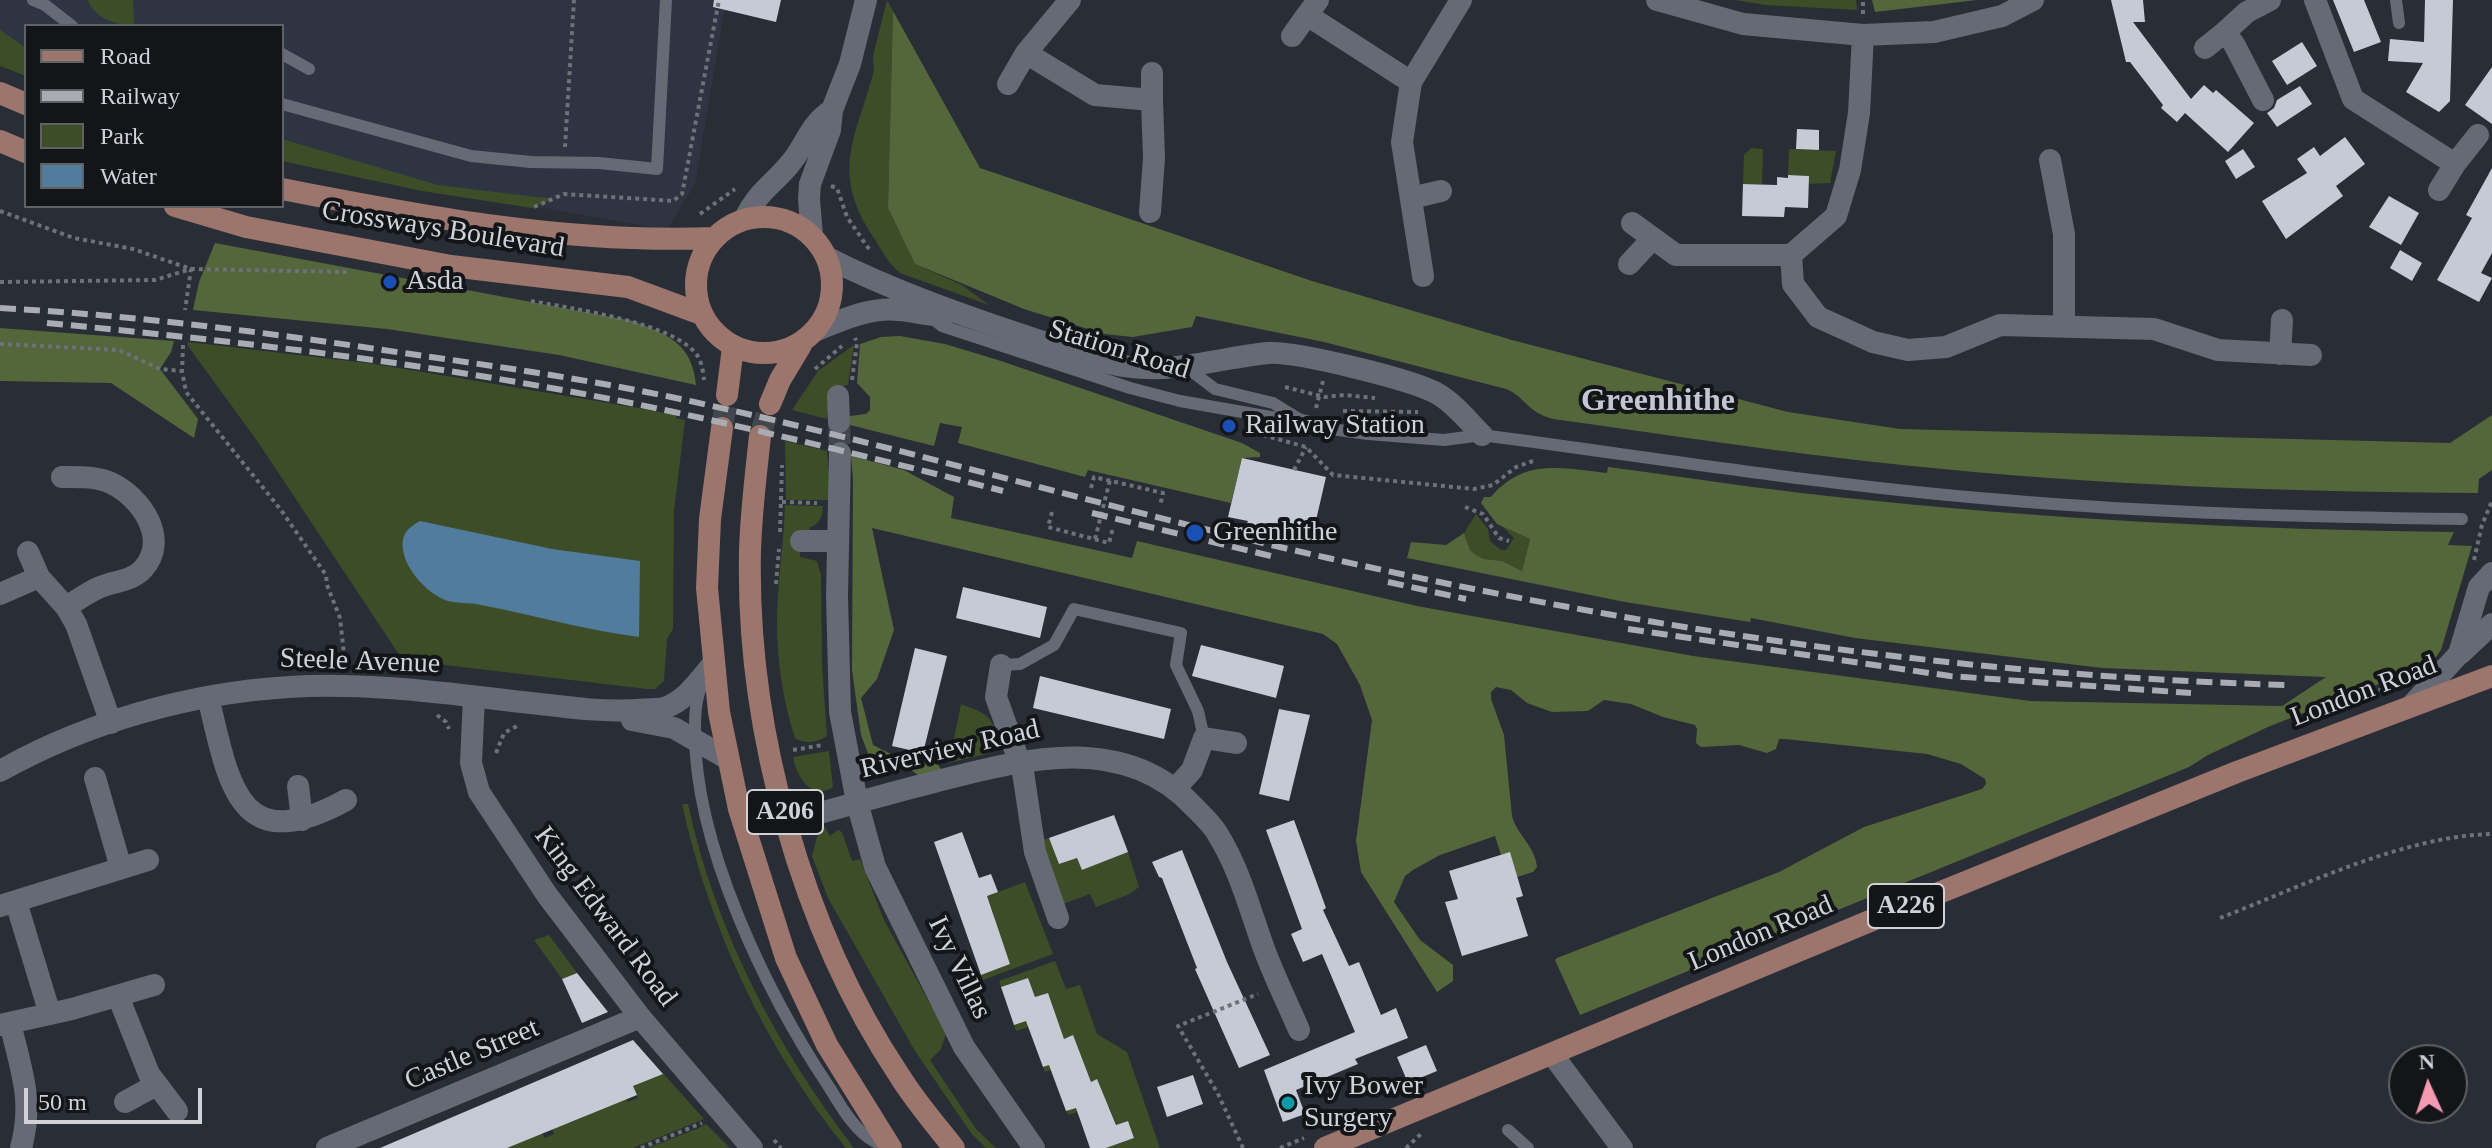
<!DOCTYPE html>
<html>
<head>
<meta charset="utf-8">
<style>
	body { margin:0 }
	#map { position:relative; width:2492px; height:1148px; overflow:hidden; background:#292d35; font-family:Georgia,serif }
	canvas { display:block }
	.legend { position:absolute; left:24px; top:24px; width:260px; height:184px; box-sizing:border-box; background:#141519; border:2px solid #5f6165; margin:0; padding:10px 14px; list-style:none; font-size:24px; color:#d0d2d8 }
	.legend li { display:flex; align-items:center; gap:16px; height:40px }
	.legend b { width:40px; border:2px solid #5f6165 }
	.north { position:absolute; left:2388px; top:1044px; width:80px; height:80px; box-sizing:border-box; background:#141519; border:2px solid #5f6165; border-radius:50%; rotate:357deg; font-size:22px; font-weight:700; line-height:32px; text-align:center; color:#d0d2d8 }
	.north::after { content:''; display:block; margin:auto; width:28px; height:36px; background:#f19ab1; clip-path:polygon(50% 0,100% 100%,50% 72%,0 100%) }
	.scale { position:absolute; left:24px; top:1088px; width:178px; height:36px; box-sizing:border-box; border:4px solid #d0d2d8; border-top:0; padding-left:10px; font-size:24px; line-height:28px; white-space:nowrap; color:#d0d2d8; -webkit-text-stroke:6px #141519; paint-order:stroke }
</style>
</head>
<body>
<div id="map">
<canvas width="2492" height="1148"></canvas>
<ul class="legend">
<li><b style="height:10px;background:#9c756d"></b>Road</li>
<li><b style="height:10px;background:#aaacb3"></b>Railway</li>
<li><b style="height:22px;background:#3d4d28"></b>Park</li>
<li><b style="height:22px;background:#527c9e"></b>Water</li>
</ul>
<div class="north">N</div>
<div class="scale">50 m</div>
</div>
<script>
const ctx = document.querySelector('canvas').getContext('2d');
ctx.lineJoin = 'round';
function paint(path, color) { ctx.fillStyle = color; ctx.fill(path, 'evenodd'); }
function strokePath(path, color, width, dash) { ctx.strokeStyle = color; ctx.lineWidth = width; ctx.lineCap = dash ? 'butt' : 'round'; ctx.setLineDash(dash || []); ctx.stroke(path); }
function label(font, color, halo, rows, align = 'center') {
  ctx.font = font + ' Georgia,serif'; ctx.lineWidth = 8; ctx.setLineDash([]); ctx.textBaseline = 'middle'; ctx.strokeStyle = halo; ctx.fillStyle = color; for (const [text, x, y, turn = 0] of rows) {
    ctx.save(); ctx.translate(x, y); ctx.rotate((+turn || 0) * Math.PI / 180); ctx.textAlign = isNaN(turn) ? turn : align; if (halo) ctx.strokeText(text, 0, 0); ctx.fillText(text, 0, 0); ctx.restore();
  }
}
paint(new Path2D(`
	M0,0H726L695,184L667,230L282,161V26H26V68L0,58Z`), '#2f3442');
paint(new Path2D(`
	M88,0H133L134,26C117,25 93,18 88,0Z
	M887,0L893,11L888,208L915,264L962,285L989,305L900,273C889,264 882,251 874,238C830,172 855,140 874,71L873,56Z
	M1735,0H1856L1857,10L1766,5Z
	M0,30L26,48V76L0,66Z
	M282,139L438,185L553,199L532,208L422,191L282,161Z
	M1751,148L1763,149L1762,184H1743L1744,155Z
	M1789,149L1836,151L1830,183L1808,184V176L1788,175Z
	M188,342L375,364L638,408L676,415V418L685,420L674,510L673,629L667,639L664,681L655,689H647L420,662L405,658L396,650L258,442L188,346Z
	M854,345L848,385L831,389L827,419L792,410L818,371Z
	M785,441L827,451L830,490L828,500H786Z
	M785,505L823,506C823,516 819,525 810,527L809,532H800V557L817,561L821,575L822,665L827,736C819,742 804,745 795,738C783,702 777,661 777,623C777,584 784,545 785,505Z
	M1476,514L1488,529L1490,541L1501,550H1506L1514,538L1502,526L1530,539L1522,571L1502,561L1484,559L1476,555L1470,550L1464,533Z
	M961,704C987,714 995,715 997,747L990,753L949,763Z
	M829,751L833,787C811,802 796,775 793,757Z
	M682,804H688C715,930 776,1046 854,1148H846C766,1050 709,928 682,804Z
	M825,827L830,836L838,830L842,832L852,861L860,859L884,920L946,1033L941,1049L930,1060L976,1129L996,1148H986L971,1133L915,1051L828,898L812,856L817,837Z
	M1049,838L1059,864L1077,858L1082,870L1128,852L1139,887L1130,894L1096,907L1090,894L1063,904L1039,841Z
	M1025,882L1053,954L983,980L981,975L1010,964L996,925L967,935L965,925L994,915L987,896Z
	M549,935L577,973L562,979L534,940Z
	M1055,961L1066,989L1080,985L1097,1034L1127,1052L1160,1148H1106L1134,1138L1128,1121L1116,1125L1109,1106L1079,1116L1077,1112L1068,1115L1066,1111L1096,1100L1101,1089L1097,1080L1091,1082L1052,1074L1051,1070L1045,1072L1043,1067L1079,1054L1072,1036L1064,1039L1057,1020L1029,1030L1028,1027L1016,1031L1014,1025L1054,1011L1048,993L1035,997L1028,978L1001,987L999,981Z
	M663,1073L704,1119L633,1148H507L542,1132L545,1138L554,1134L550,1124L563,1111L569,1123L577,1120L569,1097L579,1119L590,1114L587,1108L626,1098L628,1102L638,1098L628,1075Z
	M706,1124L730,1148H648L699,1128Z`), '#3d4d28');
paint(new Path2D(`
	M1872,0H1977L1875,12Z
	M893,11L980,168L1312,281L1512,340L1788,412L1900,429L2450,443L2492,415V470L2479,479L2478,493C2285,492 2094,485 1902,465C1786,453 1669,435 1553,419C1526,412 1526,397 1506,389L1324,342L1196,316L1192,327L1133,337L1104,334L1024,309L915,264L888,208Z
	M215,243L633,321C668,335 692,343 696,385L559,355L387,329L193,310L199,282Z
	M0,328L174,341L171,352L160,369L198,419L194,438L111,383L0,381Z
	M900,336L945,344L998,360L1242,443L1260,453V457L1242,458L1231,503L1088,470L1085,477L958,443L962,427L940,423L934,446L846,424L850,416L866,414L870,410V397L857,383L860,344L881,337Z
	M851,456L904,470L954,497L951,518L1132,558L1137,541L1417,606L1693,656L2030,701L2282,706L2326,677L2102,668L1855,638L1751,618L1750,622L1625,602L1407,558L1411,542L1446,545L1464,533L1470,550L1476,555L1484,559L1502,561L1522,571L1530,539L1497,524L1481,503L1484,497H1491C1524,458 1561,468 1607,473L1608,467C1684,477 1760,489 1837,497C2042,519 2248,530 2454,532L2448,545L2472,546L2441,650L2433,661L2423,667L2270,726L2208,755L2189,767L1580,1015L1555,960L1557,958L1779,872L1864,827L1982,789L1986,784L1985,779L1961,764L1927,754L1785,739H1779L1776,749L1767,753L1739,745L1701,747L1696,743L1697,729L1695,725L1663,717L1631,704L1604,700L1588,711L1552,712L1527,703L1511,690L1496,687L1491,692V699L1504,735L1512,816C1517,835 1535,846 1537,867L1533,872L1517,877L1510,853L1501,855L1495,836L1440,855L1413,870L1405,876L1394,902L1420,940L1453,965V981L1437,992L1361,872L1356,841L1372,720L1360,685L1337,644L1323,634L872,528L894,630L877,679L861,698L873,745L907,762L935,760L942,771L921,777L904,765L883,763L869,756L861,735L852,670L853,479Z`), '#54673b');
paint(new Path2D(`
	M420,521L552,549L640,561L639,637C585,630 534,615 481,605C470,602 455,604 445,600C426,592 405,569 403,549C401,534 408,528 420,521Z`), '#527c9e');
paint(new Path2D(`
	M714,0H781L776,22L713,7Z
	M2111,0H2143L2145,22H2133L2191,99L2204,85L2213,93L2216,90L2254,123L2228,152L2185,113L2177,122L2161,108L2163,105L2130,62H2126Z
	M2333,0H2364L2381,42L2354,52Z
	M2425,0H2453L2450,101L2439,112L2406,92L2423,63L2388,61L2390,39L2424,42Z
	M2302,42L2317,66L2287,85L2272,61Z
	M2492,67V124L2465,105Z
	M2300,86L2312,104L2277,127L2267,113L2274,108L2277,100Z
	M1797,129L1819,130V150L1796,149Z
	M2345,137L2365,164L2336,186L2343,196L2286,239L2262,201L2307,173L2297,159L2314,147L2320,156Z
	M2243,149L2255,167L2236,179L2225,161Z
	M2492,168V253L2481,273L2492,278L2479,302L2437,280L2472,218L2466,215Z
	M1788,175L1809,176L1808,208L1785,207L1784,217L1742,216L1743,184L1777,185V177L1788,178Z
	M2389,196L2419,213L2401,245L2369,227Z
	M2400,250L2422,263L2412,281L2390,268Z
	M1242,458L1326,477L1311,542L1246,526L1248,521L1228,517Z
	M963,587L1047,607L1040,638L956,618Z
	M1201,645L1284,666L1276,698L1192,676Z
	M915,648L947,656L923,753L892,746Z
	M1040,676L1171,709L1164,739L1033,708Z
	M1279,709L1310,715L1289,801L1259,794Z
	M1114,815L1128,852L1082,870L1077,858L1059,864L1049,838Z
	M1294,820L1326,908L1323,910L1349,966L1359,962L1381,1015L1396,1008L1408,1038L1355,1059L1358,1064L1296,1090L1305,1114L1283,1122L1264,1070L1355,1032L1322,954L1303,962L1291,934L1302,929L1266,830Z
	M962,832L979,878L991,874L998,892L987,896L1010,964L981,975L934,842Z
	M1182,850L1227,962L1270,1055L1239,1068L1195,969L1197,968L1162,878L1159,877L1152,862Z
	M1510,852L1523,896L1516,898L1528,936L1462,956L1445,902L1458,899L1449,871Z
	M577,973L608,1012L582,1023L562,979Z
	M1028,978L1035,997L1048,993L1064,1039L1073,1035L1091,1082L1097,1079L1116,1125L1128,1121L1134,1138L1106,1148H1090L1076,1108L1066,1111L1049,1065L1043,1067L1026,1021L1014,1025L1001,987Z
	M633,1040L663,1074L633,1086L637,1095L507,1148H380Z
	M1426,1045L1437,1071L1408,1083L1397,1057Z
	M1193,1075L1203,1104L1167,1117L1157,1087Z`), '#c5cad5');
strokePath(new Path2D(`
	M839,422L840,453`), '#42464d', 22, [22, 11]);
strokePath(new Path2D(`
	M722,428L727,395
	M760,436L770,404`), '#42464d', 22, [22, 11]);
strokePath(new Path2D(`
	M1863,14V0
	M565,147L574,0
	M831,186L837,188L847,217L871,252
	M534,207L564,194L673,201L682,194L719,0
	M0,211L74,238L133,249L191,269L348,272
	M700,214L735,189
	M0,282L155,280L191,269L185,310
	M531,301C570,308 675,323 697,355C702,362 703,372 704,380
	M0,344L119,350L160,369L181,371
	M183,345L182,371L186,392L281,510L326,575L327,585L340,618L345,663
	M815,369L842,346
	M852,380L857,343L855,338
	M1285,387L1325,397L1344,395L1375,398
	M1316,408L1323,381
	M1343,411L1418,412
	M1263,435L1306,447L1333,475L1474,489L1493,485L1516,467L1533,461
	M1294,470L1306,447
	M1091,488L1094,477L1163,493L1160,506
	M782,502L817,503
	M1465,507L1483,514L1499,538L1509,541
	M1052,512L1048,527L1109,543L1113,528
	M780,532L782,465
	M1095,539L1110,480
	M2474,560L2482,525L2492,501
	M776,584L779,549
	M2349,703L2400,682
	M437,715L446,722L449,729
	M793,750L823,745
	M496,753L504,733L519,725
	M2220,918C2303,886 2403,836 2492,834
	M774,1140L781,1148
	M641,1148L702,1123
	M1243,1148L1218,1094L1178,1026L1258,994
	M1280,1148L1304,1138
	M1406,1148L1421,1134`), '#6d7178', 4, [4, 4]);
strokePath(new Path2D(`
	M33,0L45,5L72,26
	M2396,0L2399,23
	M282,54L309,69
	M282,104L471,156L531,162L599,163L657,169L666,0
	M932,318L942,326L1130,388L1180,401L1282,419H1299L1338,430L1368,434L1444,440L1482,435C1656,458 1829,486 2003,500C2156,513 2309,517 2462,519
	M1186,367L1215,389L1273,403L1299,419
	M1001,665L1020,664L1054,645L1074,609L1181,633L1176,665L1198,711L1204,738
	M702,685C695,700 695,716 695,733C695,846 767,994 829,1087C839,1103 850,1123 865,1135C871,1140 879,1144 886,1148
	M1508,1130L1528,1148`), '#666a74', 12);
strokePath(new Path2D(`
	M1070,0L1026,53L1095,95L1152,100L1154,158L1150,212
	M1318,0L1307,15L1411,82
	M1657,0L1743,24L1863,35L1934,32L2002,16L2033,0
	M2315,0L2353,99L2455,164
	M1292,36L1307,15
	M2205,48L2225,32
	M1008,84L1026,53
	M1152,100V73
	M2263,100L2234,44L2225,32L2247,12L2270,0
	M2050,160L2064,234V326
	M2439,190L2455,164L2478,135
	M1411,198L1441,191
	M1632,223L1676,255H1791L1836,216L1850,170L1859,113L1863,35
	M1791,255L1793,284L1818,317L1873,342L1908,350L1946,347L2000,325L2154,329L2218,350L2311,355
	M828,258C893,291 962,315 1031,338C1061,348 1092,361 1123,366C1173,374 1219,358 1268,353C1296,351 1414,380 1438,394C1455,404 1469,422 1482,435
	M1629,264L1653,238
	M1423,276L1402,142L1411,82L1461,0
	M817,330C844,319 870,307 899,310C915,311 928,316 944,315
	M2280,354L2282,320
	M838,396L839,422
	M840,453L837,596L840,712L857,802L875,867L964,1047L1034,1148
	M62,477C78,477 96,476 111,483C141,497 170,539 143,569C131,582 113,581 98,588C87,593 76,601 66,607
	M801,541H838
	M28,552L39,577L66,607L76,624L111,723
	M0,594L39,577
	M1001,665L996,697L1023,772L1035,852L1058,918
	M208,697C229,783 237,860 346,800
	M474,697L471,763L479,792L547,895L640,1017L752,1148
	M632,720L674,728L728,759
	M0,771C87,722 190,693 289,687C370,682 451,694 531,703C566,707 599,712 634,710C644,709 654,710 664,708C686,701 699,680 713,664
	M95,778L121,868
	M298,786L302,820
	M1176,788L1192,770L1204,738L1236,743
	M787,822C836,809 885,794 934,782C1021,760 1122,731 1193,806C1201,814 1211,823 1217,833C1239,868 1249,907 1263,946C1273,974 1287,1002 1299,1030
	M16,902L50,1014
	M0,906L148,860
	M118,996L149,1074L177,1111
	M10,1023C21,1070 34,1100 21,1148
	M0,1025L72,1009L154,985
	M1552,1054L1622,1148
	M125,1102L156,1085
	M327,1148L640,1017`), '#666a74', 22);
strokePath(new Path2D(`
	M745,218C759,191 771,186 789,165C807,144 808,126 832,110
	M812,236L809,199L810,184L830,130L832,110L850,64L866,0
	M2460,654L2492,624
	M2413,704L2459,654L2479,587L2492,573`), '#666a74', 22);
strokePath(new Path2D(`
	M0,93L26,104
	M0,141L26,152
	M282,189C424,217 569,244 714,238
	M175,206L246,227L451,266L628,287L701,314
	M696 285a68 68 0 1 1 136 0a68 68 0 1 1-136 0Z
	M727,395L733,347
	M770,404L780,380L801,345
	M722,428L710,519L707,588L719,712L739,809L786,958L827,1045L891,1148
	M760,436C756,474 751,513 750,551C746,727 801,928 899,1075C915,1101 935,1124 954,1148
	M1325,1148L1882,916L2237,772L2492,676`), '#9c756d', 22);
strokePath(new Path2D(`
	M0,308C128,315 256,331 383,350C479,364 575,377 671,397C892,444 1108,509 1328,558C1643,629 1965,676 2287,685
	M47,323C257,343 468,368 674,412C784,436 894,463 1003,491
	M1092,513L1275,557
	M1388,582L1466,599
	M1628,629L1950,676L2191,693`), '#aaacb3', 6, [16, 8]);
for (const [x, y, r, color] of [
	[390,282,8,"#1a4fb4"],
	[1229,426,8,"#1a4fb4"],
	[1195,533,10,"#1a4fb4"],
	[1288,1103,8,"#0f9aa8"]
]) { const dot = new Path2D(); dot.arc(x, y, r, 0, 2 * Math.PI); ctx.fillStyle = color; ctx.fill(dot); strokePath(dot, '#141519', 3); }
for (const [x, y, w] of [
	[785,812,76],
	[1906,906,76]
]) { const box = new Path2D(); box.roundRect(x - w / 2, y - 22, w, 44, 6); ctx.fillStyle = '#141519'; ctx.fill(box); strokePath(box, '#d0d2d8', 2); }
label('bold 26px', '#d0d2d8', null, [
	["A206",785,812],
	["A226",1906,906]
]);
label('28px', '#d0d2d8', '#141519', [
	["Crossways Boulevard",443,230,9],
	["Station Road",1119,350,17],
	["Steele Avenue",360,662,2],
	["London Road",2364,692,-21],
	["Riverview Road",950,750,-13],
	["King Edward Road",605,917,53],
	["London Road",1761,934,-23],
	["Ivy Villas",959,968,64],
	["Castle Street",472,1055,-23]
]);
label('28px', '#d0d2d8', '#141519', [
	["Asda",406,282],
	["Railway Station",1245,426],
	["Greenhithe",1213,533],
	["Ivy Bower",1304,1087],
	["Surgery",1304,1119]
], 'left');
label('bold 32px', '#c2c6d2', '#141519', [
	["Greenhithe",1658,402]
]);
</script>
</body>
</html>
